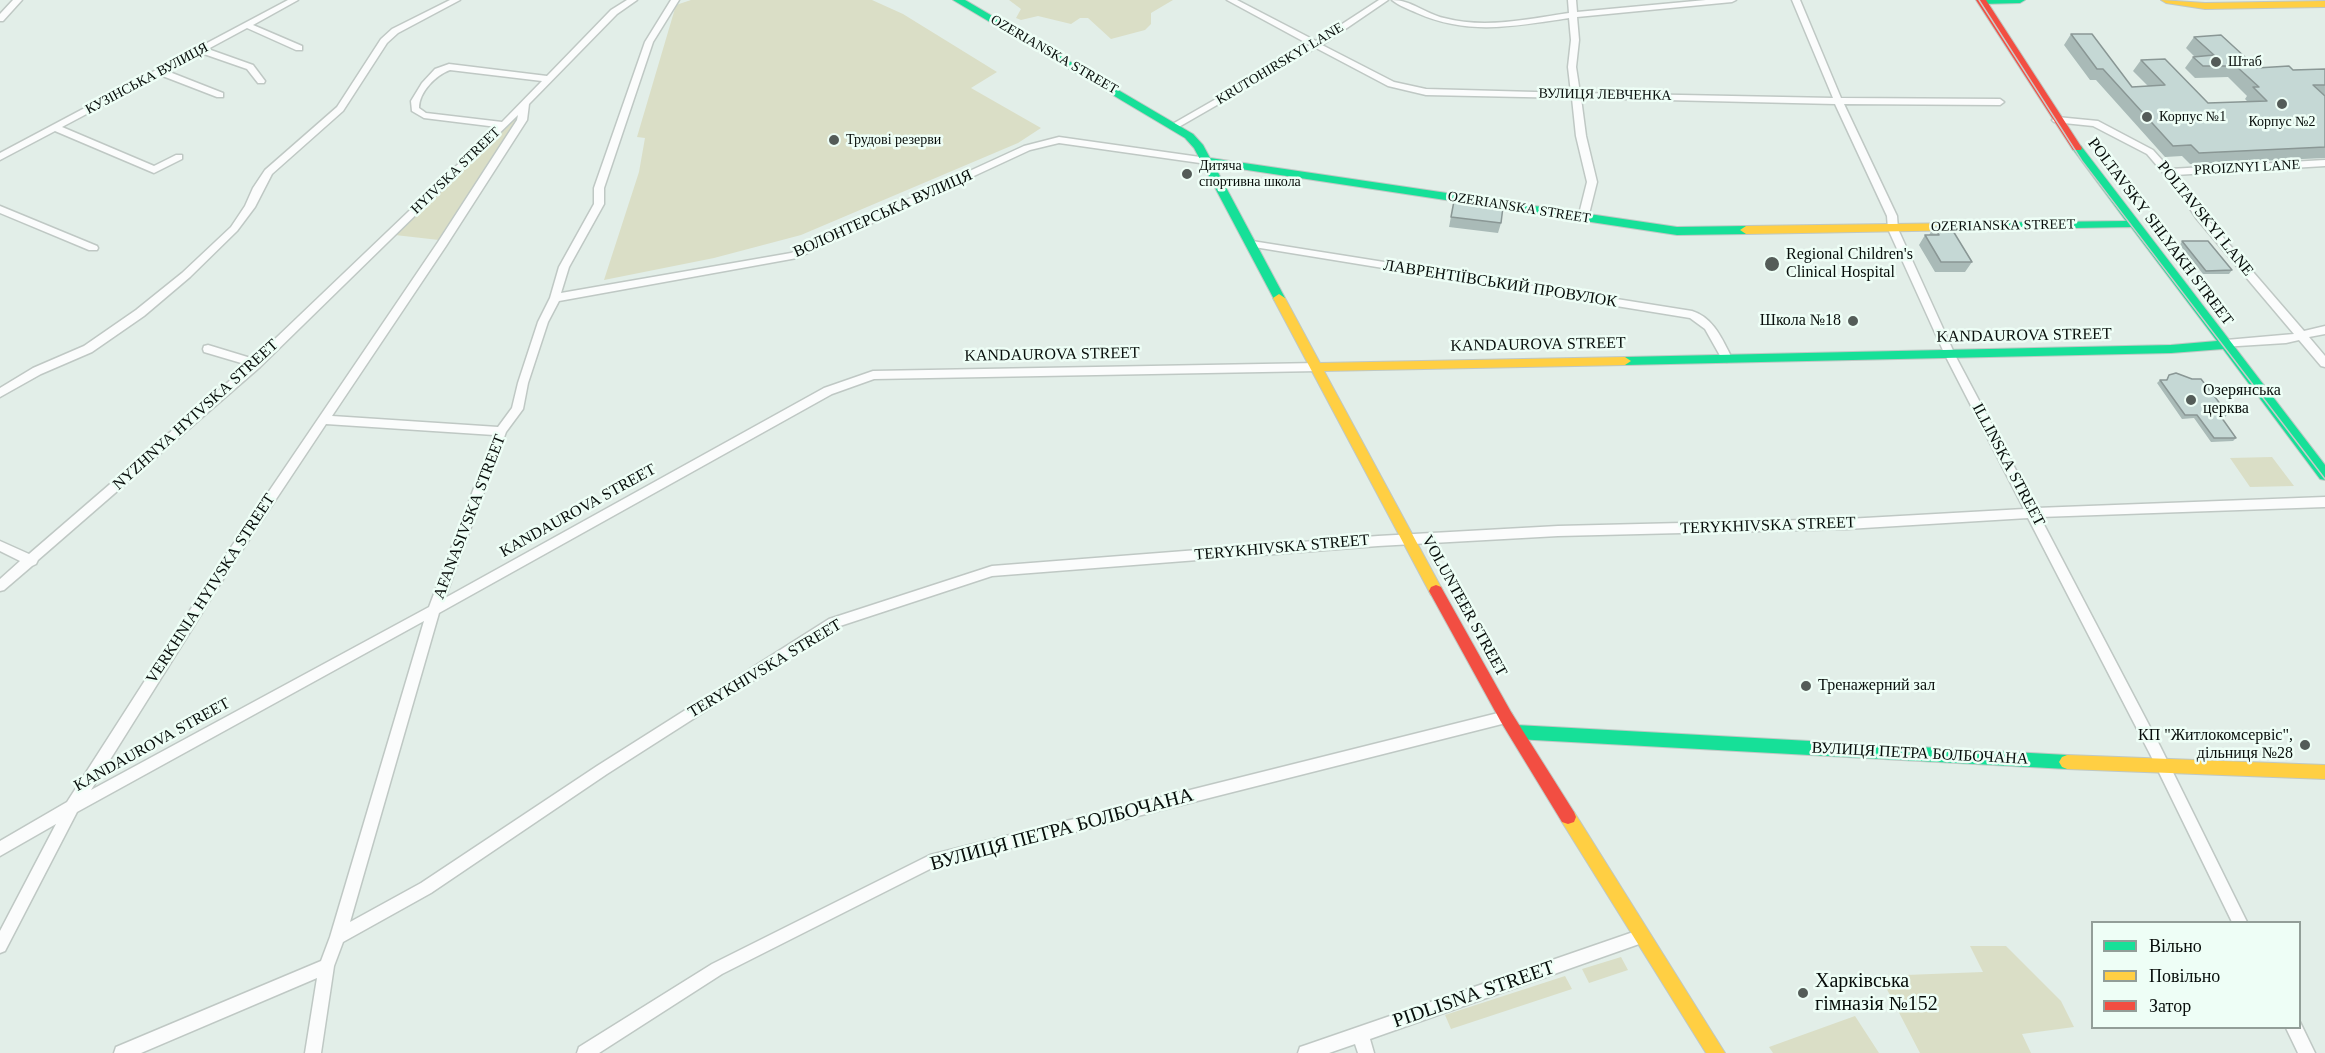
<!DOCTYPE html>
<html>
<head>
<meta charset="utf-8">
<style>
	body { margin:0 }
	#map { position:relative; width:2325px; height:1053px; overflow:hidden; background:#e2eee8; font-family:"Times New Roman",serif }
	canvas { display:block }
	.legend { position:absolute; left:2091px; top:921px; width:210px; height:108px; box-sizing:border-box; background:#eefef6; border:2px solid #929e98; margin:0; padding:8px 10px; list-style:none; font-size:18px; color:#070d0a }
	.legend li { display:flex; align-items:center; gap:12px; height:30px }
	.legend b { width:30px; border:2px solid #929e98 }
</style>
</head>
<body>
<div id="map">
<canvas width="2325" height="1053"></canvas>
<ul class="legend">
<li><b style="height:8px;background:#16e098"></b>Вільно</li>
<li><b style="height:8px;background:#ffcf43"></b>Повільно</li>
<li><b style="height:8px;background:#f24e42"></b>Затор</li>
</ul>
</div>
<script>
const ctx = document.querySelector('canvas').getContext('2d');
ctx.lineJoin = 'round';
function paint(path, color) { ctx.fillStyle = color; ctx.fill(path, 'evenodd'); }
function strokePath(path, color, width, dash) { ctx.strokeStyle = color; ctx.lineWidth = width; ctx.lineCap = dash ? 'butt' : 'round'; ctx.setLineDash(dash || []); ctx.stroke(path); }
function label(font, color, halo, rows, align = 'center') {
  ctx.font = font + ' "Times New Roman",serif'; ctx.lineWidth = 5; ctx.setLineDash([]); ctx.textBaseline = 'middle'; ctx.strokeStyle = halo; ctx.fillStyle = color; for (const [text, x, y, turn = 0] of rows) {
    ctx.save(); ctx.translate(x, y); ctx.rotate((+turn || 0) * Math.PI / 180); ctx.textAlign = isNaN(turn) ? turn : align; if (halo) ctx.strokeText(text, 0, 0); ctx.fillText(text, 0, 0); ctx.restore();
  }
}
paint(new Path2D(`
	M691,0H872L903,14L997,72L971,88L1041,128L1018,143L801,235L714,258L604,280L639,172L645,138L637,137L676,5Z
	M1009,0H1173L1151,13V24L1145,30L1111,39L1088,18H1080L1071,24L1038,16L1021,20L1016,18L1021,9Z
	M514,119L517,121L439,240L395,235Z
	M2272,457L2294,486L2250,487L2230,458Z
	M1970,946H2006L2061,1001L2074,1027L2022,1034L2031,1053H1920L1880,976L1983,972Z
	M1621,957L1628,970L1589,983L1582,969Z
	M1565,976L1572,989L1451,1029L1445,1015Z
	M1855,1016L1879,1053H1773L1769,1047Z`), '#dadec6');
const street = new Path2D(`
	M13,0H22L3,21H0V14Z
	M288,0H298L253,25L302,46V50H296L247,28L208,49L253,65L265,81L264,83H258L247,69L201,53L167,71L223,93V97H217L160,75L62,127L154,166L176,155H182V159L154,173L55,131L0,160V153Z
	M450,0H460L398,33L387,43L343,111L272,174L255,207L237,231L190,277L144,316L92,352L41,374L0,397V388L33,368L84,346L136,310L182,273L231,227L245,206L253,188L265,170L337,107L381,39L392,29Z
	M627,0H637L617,14L529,104L527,120L446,246L332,416L498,427L512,408L518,383L538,322L550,298L559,267L594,204V188L645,42L671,0H679L653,42L604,188V204L569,267L561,293L791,253L1024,146L1059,137L1207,158L1212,161L1207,164L1059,143L1030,150L797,258L559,301L548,322L528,383L523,409L506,432L445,598L824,388L873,371L1318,363L1323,367L1318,371L874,379L832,394L439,613L350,922L421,883L597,766L829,619L992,566L1378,536L1558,526L1847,519L2024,509L1946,357L1888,229L1887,216L1835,104L1581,98L1586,136L1597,182L1588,218L1583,221L1578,218L1587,182L1576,136L1572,98L1426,95L1388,86L1316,48L1177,128L1174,129L1169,126L1310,45L1227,0H1237L1316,41L1379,0H1388L1322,45L1394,82L1426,89L1571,93L1568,67L1571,40L1569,18C1515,26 1469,36 1417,13C1409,9 1399,6 1392,0C1411,0 1426,14 1444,18C1485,29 1528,19 1569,13L1568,0H1576L1577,12L1706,0H1736L1732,2L1577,17L1579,40L1576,67L1580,93L1833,98L1792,0H1800L1841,98L2000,99L2004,102L2000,105L1844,104L1897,216L1898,229L1956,357L2036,508L2325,497V507L2040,517L2160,746L2247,922H2232L2150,754L2028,518L1847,529L1558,536L1378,546L992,576L837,627L607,774L431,893L343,942L334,966L321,1053H305L317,978L141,1053H114L116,1047L321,961L330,937L424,621L77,812L5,951L0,953V931L56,824L0,856V841L67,802L219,565L438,242L517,120L518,115L260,367L38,560L36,564L32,566L4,590L0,591V579L20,561L0,551V541L29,554L248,365L204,352L203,349L204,346L208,345L254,359L497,127L424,118L412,111L411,101L422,83L435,69L449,64L547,76L611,10ZM450,70L542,81L502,122L426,113L419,108C419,92 436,75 450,70ZM326,424L494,435L429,607L91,790L227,573Z
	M2057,117L2098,121L2153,150L2170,169L2325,160V166L2175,175L2184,185L2203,214L2304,331L2325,326V334L2309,337L2325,356V367L2321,366L2299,340L2286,343L2222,347L2221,344L2226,340L2294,334L2196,218L2177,189L2147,154L2093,126L2054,122L2052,120Z
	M0,206L97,246L98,248L97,250H89L0,213Z
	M1252,241L1692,311C1714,318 1722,339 1732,358L1727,362L1723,361L1705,329L1690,318L1248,246V242Z
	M1506,711L1511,713L1513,717L1511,721L1506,723L932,868L722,974L599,1053H577L579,1047L712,964L930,855Z
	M1642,929L1647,931L1650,936L1647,941L1642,943L1370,1039L1374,1053H1358L1355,1044L1329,1053H1298L1300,1047L1306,1045Z
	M2300,1022L2315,1053H2298L2286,1028H2300Z`);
const fast = new Path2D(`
	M953,0H965L1193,134L1203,145L1210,158L1677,227L1746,226L1752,230L1746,234L1677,235L1214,165L1285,298L1279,302L1275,301L1194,148L1185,138Z
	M1978,0H2025L2020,3L1982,4Z
	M2077,145L2081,146L2325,465V480L2320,479L2223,349L2171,353L1625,365L1619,361L1625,357L2171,345L2217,341L2131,227L1960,230V224L1964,223L2126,221L2072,148Z
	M1516,725L2067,755L2072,757L2075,762L2072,767L2067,769L1516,739L1511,737L1508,732L1511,727Z`);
const slow = new Path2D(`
	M2161,0L2205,3L2325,1V7L2205,9L2166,3Z
	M1964,223L1968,224V230L1746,234L1740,230L1746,226Z
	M1279,294L1285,298L1320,363L1625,357L1631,361L1625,365L1324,371L1443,591L1441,595H1431L1273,298Z
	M2067,755L2325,765V779L2067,769L2062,767L2059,762L2062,757Z
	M1568,810L1574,812L1725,1053H1706L1562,822L1560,817L1562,812Z`);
const jam = new Path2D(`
	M1976,0H1986L2082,148L2081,150H2073Z
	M1436,585L1441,587L1511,712L1574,812L1576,817L1574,822L1568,824L1562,822L1501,722L1429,591L1431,587Z`);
strokePath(street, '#bfc8c4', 3);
strokePath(fast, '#bfc8c4', 2);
strokePath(slow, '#bfc8c4', 2);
strokePath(jam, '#bfc8c4', 2);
paint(street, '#fbfcfc');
paint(fast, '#16e098');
paint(slow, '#ffcf43');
paint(jam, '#f24e42');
strokePath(new Path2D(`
	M1979,0L2082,161L2325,479`), '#c8cac9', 1.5);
paint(new Path2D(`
	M2071,34L2132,87L2148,86L2133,71L2141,60L2208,103L2248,102L2245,99L2247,96L2228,77L2195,78L2185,68L2193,57H2195L2186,48L2194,37L2257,68L2293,70L2325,69V158L2190,164L2182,156L2165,157L2096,80H2090L2064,45Z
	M1454,201L1501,223L1498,233L1449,227Z
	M1934,227L1972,262L1965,272H1935L1919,245L1925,235H1929Z
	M2182,241L2232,270L2229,274H2203L2180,245Z
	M2169,375L2228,414L2225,417L2221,418L2236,438L2233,441L2211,442L2194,418L2182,419L2157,383L2160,380H2166Z`), '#a9bab7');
const building = new Path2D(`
	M2071,34H2092L2132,87L2165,85L2141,60L2165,59L2208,103L2267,101L2253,87H2259L2236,66H2203L2193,57L2214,55L2194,37L2221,35L2257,68L2289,66L2293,70L2325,69V85H2313L2325,96V147L2199,153L2191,145L2173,146L2103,69H2097Z
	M1454,201L1503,207L1501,223L1451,217Z
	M1950,226L1972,262H1941L1925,235H1939L1934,227Z
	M2182,241H2208L2232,270L2206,271Z
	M2176,373L2192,379H2201L2228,414H2219L2236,438H2214L2197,415H2185L2160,380H2167L2169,375Z`);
paint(building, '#c5d8d5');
strokePath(building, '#8a9795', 1.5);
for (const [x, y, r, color] of [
	[2216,62,6,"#545c58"],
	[2282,104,6,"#545c58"],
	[2147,117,6,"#545c58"],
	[834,140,6,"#545c58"],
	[1187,174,6,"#545c58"],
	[1772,264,8,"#545c58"],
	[1853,321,6,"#545c58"],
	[2191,400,6,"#545c58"],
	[1806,686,6,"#545c58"],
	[2305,745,6,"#545c58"],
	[1803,993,6,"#545c58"]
]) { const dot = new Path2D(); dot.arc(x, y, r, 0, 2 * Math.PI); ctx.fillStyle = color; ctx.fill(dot); strokePath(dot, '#eefef6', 2); }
label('14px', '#070d0a', '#eefef6', [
	["OZERIANSKA STREET",1054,55,30],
	["KRUTOHIRSKYI LANE",1280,64,-31],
	["КУЗІНСЬКА ВУЛИЦЯ",147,79,-28],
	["ВУЛИЦЯ ЛЕВЧЕНКА",1605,95,1],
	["PROIZNYI LANE",2247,168,-3],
	["HYIVSKA STREET",456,171,-44],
	["OZERIANSKA STREET",1519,208,9],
	["OZERIANSKA STREET",2003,226,-1]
]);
label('14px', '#070d0a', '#eefef6', [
	["Штаб",2228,62],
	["Корпус №1",2159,117],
	["Корпус №2",2282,122,"center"],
	["Трудові резерви",846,140],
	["Дитяча",1199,166],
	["спортивна школа",1199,182]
], 'left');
label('16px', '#070d0a', '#eefef6', [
	["ВОЛОНТЕРСЬКА ВУЛИЦЯ",883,214,-24],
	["POLTAVSKYI LANE",2205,219,51],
	["POLTAVSKY SHLYAKH STREET",2160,232,53],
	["ЛАВРЕНТІЇВСЬКИЙ ПРОВУЛОК",1500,284,9],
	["KANDAUROVA STREET",2024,336,-1],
	["KANDAUROVA STREET",1538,345,-1],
	["KANDAUROVA STREET",1052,355,-1],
	["NYZHNYA HYIVSKA STREET",196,415,-42],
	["ILLINSKA STREET",2008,465,62],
	["KANDAUROVA STREET",578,511,-29],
	["AFANASIVSKA STREET",470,517,-69],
	["TERYKHIVSKA STREET",1768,526,-2],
	["TERYKHIVSKA STREET",1282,548,-5],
	["VERKHNIA HYIVSKA STREET",211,589,-57],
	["VOLUNTEER STREET",1464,606,61],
	["TERYKHIVSKA STREET",765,669,-31],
	["KANDAUROVA STREET",152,745,-29],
	["ВУЛИЦЯ ПЕТРА БОЛБОЧАНА",1920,754,3]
]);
label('16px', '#070d0a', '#eefef6', [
	["Regional Children's",1786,255],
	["Clinical Hospital",1786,273],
	["Школа №18",1841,321,"right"],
	["Озерянська",2203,391],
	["церква",2203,409],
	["Тренажерний зал",1818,686],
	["КП \"Житлокомсервіс\",",2293,736,"right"],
	["дільниця №28",2293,754,"right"]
], 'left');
label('20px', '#070d0a', '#eefef6', [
	["ВУЛИЦЯ ПЕТРА БОЛБОЧАНА",1062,830,-15],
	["PIDLISNA STREET",1474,995,-19]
]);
label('20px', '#070d0a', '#eefef6', [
	["Харківська",1815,982],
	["гімназія №152",1815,1005]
], 'left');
</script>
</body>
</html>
